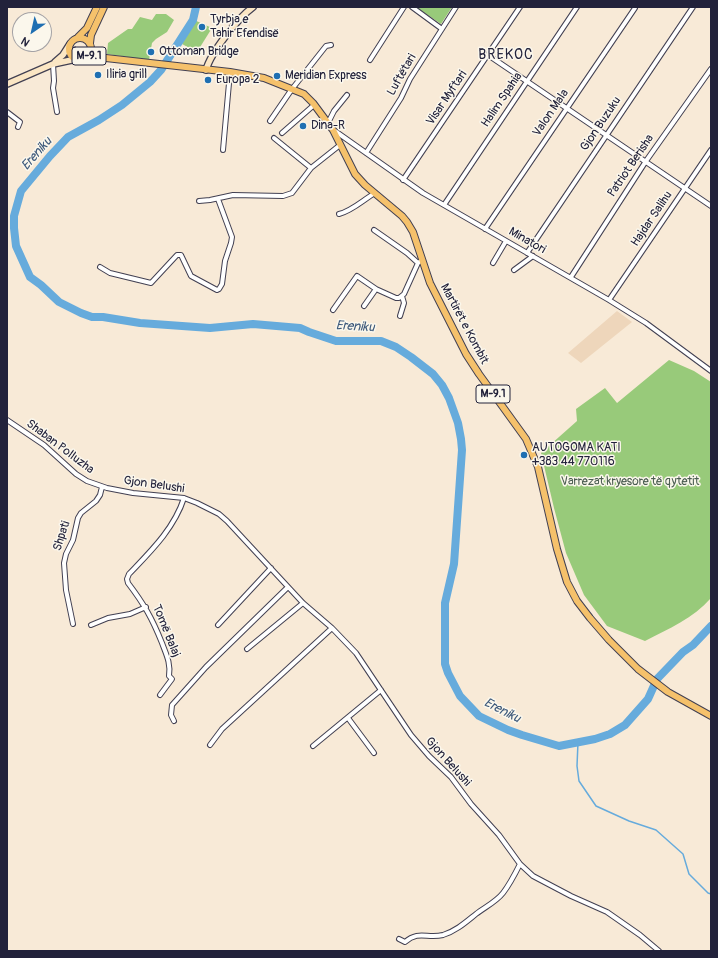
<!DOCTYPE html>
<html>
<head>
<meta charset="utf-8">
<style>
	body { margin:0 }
	#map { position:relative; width:718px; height:958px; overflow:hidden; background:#f8ead7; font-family:Pangolin,sans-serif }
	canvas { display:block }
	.frame { position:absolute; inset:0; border:8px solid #22223b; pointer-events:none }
	.north { position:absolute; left:12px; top:12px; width:40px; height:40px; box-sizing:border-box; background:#fbf7ec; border:1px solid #a4a2a5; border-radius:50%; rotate:214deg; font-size:11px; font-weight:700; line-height:16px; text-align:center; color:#22223b }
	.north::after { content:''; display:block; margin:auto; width:14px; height:18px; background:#1f6fb2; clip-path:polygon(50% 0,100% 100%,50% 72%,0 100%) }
</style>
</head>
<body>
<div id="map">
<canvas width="718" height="958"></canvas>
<div class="frame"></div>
<div class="north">N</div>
</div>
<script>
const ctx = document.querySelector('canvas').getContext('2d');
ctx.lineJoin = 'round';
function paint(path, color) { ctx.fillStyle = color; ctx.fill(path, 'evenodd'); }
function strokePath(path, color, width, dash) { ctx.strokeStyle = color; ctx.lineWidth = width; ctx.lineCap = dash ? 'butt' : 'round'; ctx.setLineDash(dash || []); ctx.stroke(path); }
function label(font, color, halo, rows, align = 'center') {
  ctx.font = font + ' Pangolin,sans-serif'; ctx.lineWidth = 3; ctx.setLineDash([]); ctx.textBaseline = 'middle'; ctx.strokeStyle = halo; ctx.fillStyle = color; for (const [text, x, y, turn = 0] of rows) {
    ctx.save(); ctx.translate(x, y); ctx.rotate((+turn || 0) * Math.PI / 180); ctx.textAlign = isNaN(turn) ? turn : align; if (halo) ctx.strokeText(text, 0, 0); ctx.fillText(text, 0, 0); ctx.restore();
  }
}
paint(new Path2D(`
	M617,311L632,322L581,363L568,353Z`), '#eed6bb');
paint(new Path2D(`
	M416,7H452L441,24Z
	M156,14H166L174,20L167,32L156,39L152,43L149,60L107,54L108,43L128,29H132L140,17L152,20Z
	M192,19L212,28L197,52L182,44Z
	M669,360L694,371L711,382V598C694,618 668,629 645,641L607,626L584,595L566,553L554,508L541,453L577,421L576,409L605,388L617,403Z`), '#98ca7a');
strokePath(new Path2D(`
	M578,742L577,766L579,781L596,806L629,821L656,830L683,854L689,874L708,893L711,894`), '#66abdc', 1.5);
strokePath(new Path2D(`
	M196,7L193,20L161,70L150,82L122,105L99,120L68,137L50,156L21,191L14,216V228L16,246L30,277L41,285L59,302L81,313L92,317H103L140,323L210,328L253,324L300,328L309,332L336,341H381L396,347L411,357L433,374L442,385L449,398L458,423L461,439L462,450L454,564L445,603V664L448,673L460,696L479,716L508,730L522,735L559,746L595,739L610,734L625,725L648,699L657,679L683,652L693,645L711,626`), '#66abdc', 8);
const street = new Path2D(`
	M412,7L442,29
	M488,55L711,206
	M370,60L404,7
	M53,64L54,81L53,88L57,112
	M7,112L20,122L18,127
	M270,121L292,89L326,46L331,45
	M328,123L334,111L347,95
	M335,131L423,193L609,300L646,323L711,371
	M282,133L314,105
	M274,138L311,168
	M223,150L230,72
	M366,153L401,98L410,79L456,7
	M403,180L520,7
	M199,201L210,200L233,195L283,196L292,193L311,168L340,145
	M444,205L577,7
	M339,214C352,211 363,200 375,193
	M485,229L635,8
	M374,230L407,253L418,263
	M527,253L693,7
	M493,263L506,241
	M100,267L110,273L151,283L177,255H181L191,276L217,290L219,289L222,284L225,261L231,243L232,237L218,199
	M514,270L533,256
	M571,277L646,161L711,69
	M609,300L711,150
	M364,306L376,289
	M333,310L357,276L376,289L396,298H399L404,294L418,263L422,260
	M400,316L404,303L402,296
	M7,420L44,445L76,474L87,481L107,488L133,493L184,498L197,503L219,514L227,521L303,603L332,628L356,653L411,735L429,756L451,777L471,804L499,835L520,864L533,876L571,896L607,912L640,935L659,951
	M73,624L66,590L64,563L66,554L73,540L78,518L81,513L96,501L100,495L102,487
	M91,625L108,618L130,614L146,607
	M218,625L271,568
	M247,649L303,603
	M160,695L172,679L169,676C171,663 166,654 162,643C152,618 144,604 128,583L127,579L129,574C150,552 174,529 184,498
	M348,718L374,753
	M174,721L171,715L172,705L206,667L288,587
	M210,745L222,729L332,628
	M313,746L381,690
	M399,939L405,942C419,930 427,939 443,935C456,931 466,922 476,914C485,907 496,902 503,893C510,884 515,874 520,864`);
const secondary = new Path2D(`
	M55,62L63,55L70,44
	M206,70C211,52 238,18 253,7
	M7,84L53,64L76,59`);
const primary = new Path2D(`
	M78,37L87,28L97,7
	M69 49a11 11 0 1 1 22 0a11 11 0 1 1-22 0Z
	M90,43L91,35L104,7
	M86,58L97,57L230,72L264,78L304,94L313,103L333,130L355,174L365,185L402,216L407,222L413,232L430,283L466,354L479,374L526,439L538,467L557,549L567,582L577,601L590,618L609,640L638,669L668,692L711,716`);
strokePath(street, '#424052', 6);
strokePath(secondary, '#424052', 8);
strokePath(primary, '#424052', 8);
strokePath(street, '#fff', 4);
strokePath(secondary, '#fbe6c4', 5.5);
strokePath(primary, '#f5c16b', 6);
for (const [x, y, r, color] of [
	[202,27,4,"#1f6fb2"],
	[151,52,4,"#1f6fb2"],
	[98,75,4,"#1f6fb2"],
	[277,76,4,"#1f6fb2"],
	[208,80,4,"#1f6fb2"],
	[303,126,4,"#1f6fb2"],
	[524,455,4,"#1f6fb2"]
]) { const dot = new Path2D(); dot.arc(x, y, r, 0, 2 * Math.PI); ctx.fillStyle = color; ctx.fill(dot); strokePath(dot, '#fbf7ec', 1.5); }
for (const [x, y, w] of [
	[89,56,34],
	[493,394,34]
]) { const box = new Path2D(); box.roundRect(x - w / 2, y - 9, w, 18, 3); ctx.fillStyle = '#fbf7ec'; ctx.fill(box); strokePath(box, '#22223b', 1); }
label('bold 11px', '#22223b', null, [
	["M-9.1",89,56],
	["M-9.1",493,394]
]);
label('12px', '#22223b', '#fbf7ec', [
	["Tyrbja e",210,20],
	["Tahir Efendisë",210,34],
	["Ottoman Bridge",159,52],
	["Iliria grill",106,75],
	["Meridian Express",285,76],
	["Europa 2",216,80],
	["Dina-R",311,126],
	["AUTOGOMA KATI",532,448],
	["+383 44 770116",532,462]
], 'left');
label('12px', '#22223b', '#fbf7ec', [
	["Luftëtari",402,75,-60],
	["Visar Myftari",447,98,-56],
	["Halim Spahia",502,100,-56],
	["Valon Mala",551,113,-56],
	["Gjon Buzuku",601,124,-56],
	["Patriot Berisha",631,166,-56],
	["Hajdar Salihu",652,219,-56],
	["Minatori",527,241,30],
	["Martirët e Kombit",464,324,62],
	["Shaban Polluzha",60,447,37],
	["Gjon Belushi",154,485,8],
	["Shpati",62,536,-72],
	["Tomë Balaj",166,631,68],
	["Gjon Belushi",448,762,48]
]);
label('12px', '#4b5d51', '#fbf7ec', [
	["Varrezat kryesore të qytetit",630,482]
]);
label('italic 13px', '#3d597b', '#fbf7ec', [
	["Ereniku",37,154,-49],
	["Ereniku",355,327,3],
	["Ereniku",502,711,27]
]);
ctx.letterSpacing = '1px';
label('14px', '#22223b', '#fbf7ec', [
	["BREKOC",506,55]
]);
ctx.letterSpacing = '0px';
</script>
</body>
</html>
